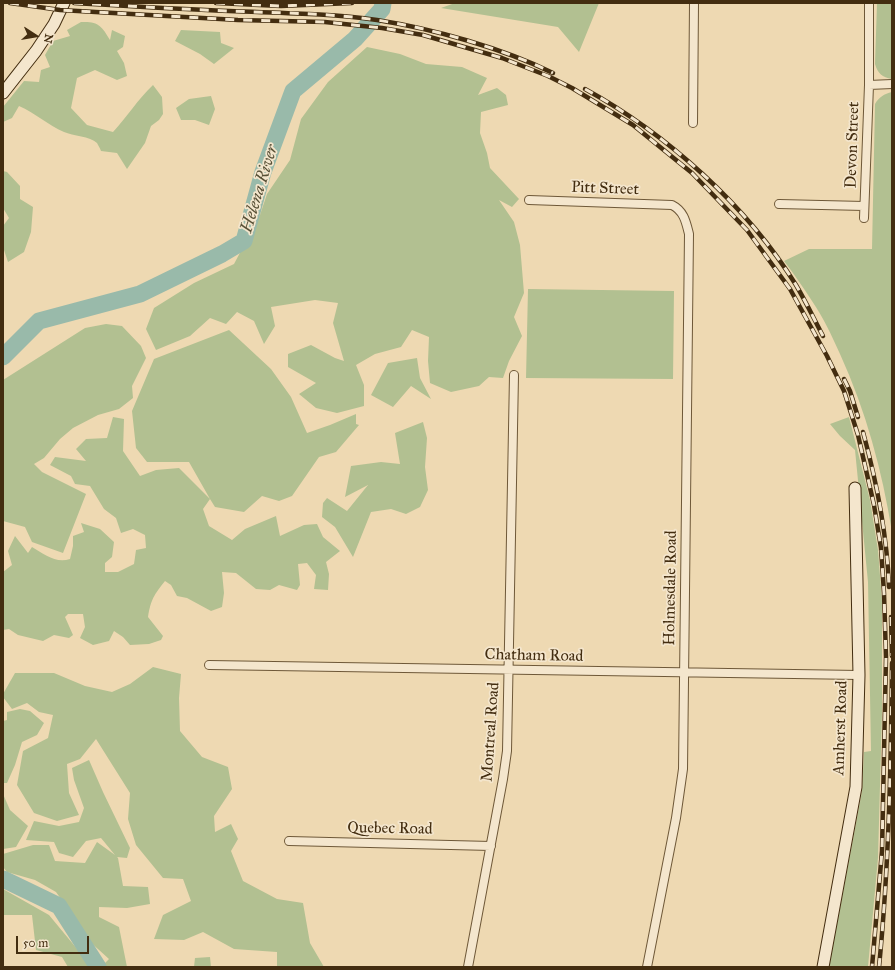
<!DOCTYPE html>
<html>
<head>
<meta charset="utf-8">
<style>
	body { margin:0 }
	#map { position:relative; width:895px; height:970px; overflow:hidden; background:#eed9b2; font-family:"IM FELL Great Primer",serif }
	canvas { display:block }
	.frame { position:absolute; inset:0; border:4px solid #432d10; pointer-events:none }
	.north { position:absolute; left:16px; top:16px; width:40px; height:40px; -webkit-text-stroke:3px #f4e6cd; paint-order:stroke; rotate:102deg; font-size:11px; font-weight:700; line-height:16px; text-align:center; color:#432d10 }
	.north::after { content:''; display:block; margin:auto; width:14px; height:18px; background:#432d10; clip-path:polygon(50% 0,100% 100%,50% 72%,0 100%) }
	.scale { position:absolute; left:16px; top:936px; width:73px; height:18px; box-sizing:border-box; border:2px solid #432d10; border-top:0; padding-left:5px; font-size:12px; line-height:14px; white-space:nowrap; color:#432d10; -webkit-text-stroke:3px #f4e6cd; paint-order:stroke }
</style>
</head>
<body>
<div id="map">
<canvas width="895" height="970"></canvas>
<div class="frame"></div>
<div class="north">N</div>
<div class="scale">50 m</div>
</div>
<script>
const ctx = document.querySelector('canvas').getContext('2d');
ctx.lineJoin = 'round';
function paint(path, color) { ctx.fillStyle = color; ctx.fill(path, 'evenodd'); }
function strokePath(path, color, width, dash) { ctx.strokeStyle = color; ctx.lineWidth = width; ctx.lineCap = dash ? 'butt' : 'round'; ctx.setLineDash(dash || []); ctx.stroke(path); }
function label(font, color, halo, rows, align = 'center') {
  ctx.font = font + ' "IM FELL Great Primer",serif'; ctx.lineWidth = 3.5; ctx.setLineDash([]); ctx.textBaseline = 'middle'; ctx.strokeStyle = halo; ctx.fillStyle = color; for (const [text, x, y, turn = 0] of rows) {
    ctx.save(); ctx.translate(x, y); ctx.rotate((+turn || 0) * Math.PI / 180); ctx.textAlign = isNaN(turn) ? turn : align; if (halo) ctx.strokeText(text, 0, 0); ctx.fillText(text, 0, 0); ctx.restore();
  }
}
paint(new Path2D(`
	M455,3H599L579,52L558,27L441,8Z
	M877,3H892V79C882,77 878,74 875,64Z
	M81,22C98,21 102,26 110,40L112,30L125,36L123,47L117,51L124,63L127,76L117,80L95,70L77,78L71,108L87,125L113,132C127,117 138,99 153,85L162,97L163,114L159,120L151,126L145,143L127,169L117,153L101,151C100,148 98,145 97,143C90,136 73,136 64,132C48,125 35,113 19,106L12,118L3,122V107L24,81L39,82L41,70L50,67L45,55L53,41L70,36L67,30Z
	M181,30L220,32L221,43L234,48L214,64L200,54L175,41Z
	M367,47L400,54L426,64L462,67L487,78L478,95L497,88L506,95L508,105L481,112L480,133L487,153L490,168L519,199L512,207L499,200L514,222L520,245L524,293L514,317L522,336L509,361L503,378L489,377L479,386L451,392L430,383L428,361L429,337L412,330L401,347L375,354L356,365L364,385V406L337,413L316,408L299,394L316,383L288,367V354L311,345L335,358L344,361L333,323L338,303L315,300L271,307L275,326L264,344L254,321L237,312L226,324L210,318L190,336L156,350L146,329L154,308L194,283L234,264L260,215L267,194L290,160L301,119L328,82Z
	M892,92V532C882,470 866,411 840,354C832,336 823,317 812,301C803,287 794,274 784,261L809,249H872L875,104C879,97 884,94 892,92Z
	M211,96L215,109L209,125L195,120H181L176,108L189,99Z
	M3,171L7,172L20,186V199L33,207L31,232L24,252L8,262L3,247V226L9,218L3,208Z
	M528,289L674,291L673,379L526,378Z
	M106,324L122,326L141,346L146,358L132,386L133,398L119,409L98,415L73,428L60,439L44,458L34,464L42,472L86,494L63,553L32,542L25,527L3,521V380L85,328Z
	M229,330L271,369L291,397L307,433L330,425L356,414V424L359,425L336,452L319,457L292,496L279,501L262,496L244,512L215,507L210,499L203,509L209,526L232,540L245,529L276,516L280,536L304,525L317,524L323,537L340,551L326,562L329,574L328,590L314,589L316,575L307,563L298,564L300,585L297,590L279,585L270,590L256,589L236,573L222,572L224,593L222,607L211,611L187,598L177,596L171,585L165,581C154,595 151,599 148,617L163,636L161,640L149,644L130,645L123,637L114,631L109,641L93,645L80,638L85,627L83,614H68L65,617L73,635L69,638L54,635L43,641L18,635L9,629L3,630V572L12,565L8,551L15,536L28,553L32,547C44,554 56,564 70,559L73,546V536L84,532L81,523L100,529L114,542L112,557L105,563V572H118L134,564L136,550L146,548L145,535L133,529L121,533L116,518L104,509L90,486L75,484L71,476L50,465L55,457L86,461L76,449L86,439L107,438L113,417L124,419L123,451L140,476L156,470L179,468L210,499L189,462H147L136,448L132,411L154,359Z
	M417,358L420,378L431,399L411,386L393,407L371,395L388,363Z
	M849,417L870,500L878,550L882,601V713L878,858L868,967H829L862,791L864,752L871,751L868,582L855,450L840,436L830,424Z
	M423,422L427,438L425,467L428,490L420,507L406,514L391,509L371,512L353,557L335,527L322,517L323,503L327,498L347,511L368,485L345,497L351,466L381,462L400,464L395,433Z
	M153,667L181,674L179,698L180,731L202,757L228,767L232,789L214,816L215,832L231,824L238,839L231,851L243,881L277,899L303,903L310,943L324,967H277V952L234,949L203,932L184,940L154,939L163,915L191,901L183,879L163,878L136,845L128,819L130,793L96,739L80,759L67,764L69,793L79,815L57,821L34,813L17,785L23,751L48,738L53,715L39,712L27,703L12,709L3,697V694L15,673H54L85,686L112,692L130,684Z
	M20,709L30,711L44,723L37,735L22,742L15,765L7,783H3V721L7,720V712Z
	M89,760L103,792L130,848L127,858L117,857L118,858L123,886L148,887L150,904L127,908L99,907V917L119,927L127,967H106L103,965L109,959L88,940L71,913L56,892L35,880L7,872L3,867V854L33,845H49L55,861L85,863L97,842L115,855L101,838L86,841L73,857L59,853L54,842L26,840L34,821L59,826L79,822L84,808L74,780L72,768Z
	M3,794L10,810L28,826L16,847L3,849Z
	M3,889L49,915L92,967H68L62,957L36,950L32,915H3Z
	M210,957L211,967H194L195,958Z`), '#b2c091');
strokePath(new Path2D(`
	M3,357L39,321L140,294L222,254L244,241L263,172L293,91L355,39L382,9L383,3
	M3,879L59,906L98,967`), '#99baaa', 17);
const street = new Path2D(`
	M869,85L892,84
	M693,123L694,3
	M529,200L672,205C684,211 686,222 689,234L683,769L676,818L647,967
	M779,204L864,206
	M864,218L869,85V3
	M209,665L859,675
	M289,841L491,846
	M468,967L503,779L507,751L514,375`);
const secondary = new Path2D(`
	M3,93L36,51L54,24L64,3
	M823,967L856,787L859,675L855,488`);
strokePath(street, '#6e5838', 10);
strokePath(secondary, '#432d10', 13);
strokePath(street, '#f4e6cd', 8);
strokePath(secondary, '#f4e6cd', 11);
const rail = new Path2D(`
	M10,3L60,10L238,20L325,22L382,28L423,35L502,58L548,76L572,88L633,125L692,173L747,230L790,289L827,356L844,391L858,435L874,505L881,548L884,593L886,657L882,851L872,967
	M74,3C126,6 177,9 229,11C278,13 328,13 377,20C434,29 502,48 553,73
	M216,3L281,6L352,3
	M585,89C667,134 747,206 796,285C806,302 814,319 823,336
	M844,379L850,391L858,417
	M863,432C877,483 887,534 889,587
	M891,617L892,656
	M879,967C889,866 891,764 892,663`);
strokePath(rail, '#432d10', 4.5);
strokePath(rail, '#f4e6cd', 3, [9]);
label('16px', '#432d10', '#f4e6cd', [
	["Devon Street",853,145,-88],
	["Pitt Street",605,189,2],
	["Holmesdale Road",671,588,-89],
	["Chatham Road",534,656,1],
	["Amherst Road",841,728,-88],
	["Montreal Road",491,732,-86],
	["Quebec Road",390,829,1]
]);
label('italic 17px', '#585036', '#f4e6cd', [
	["Helena River",260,189,-73]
]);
</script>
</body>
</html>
